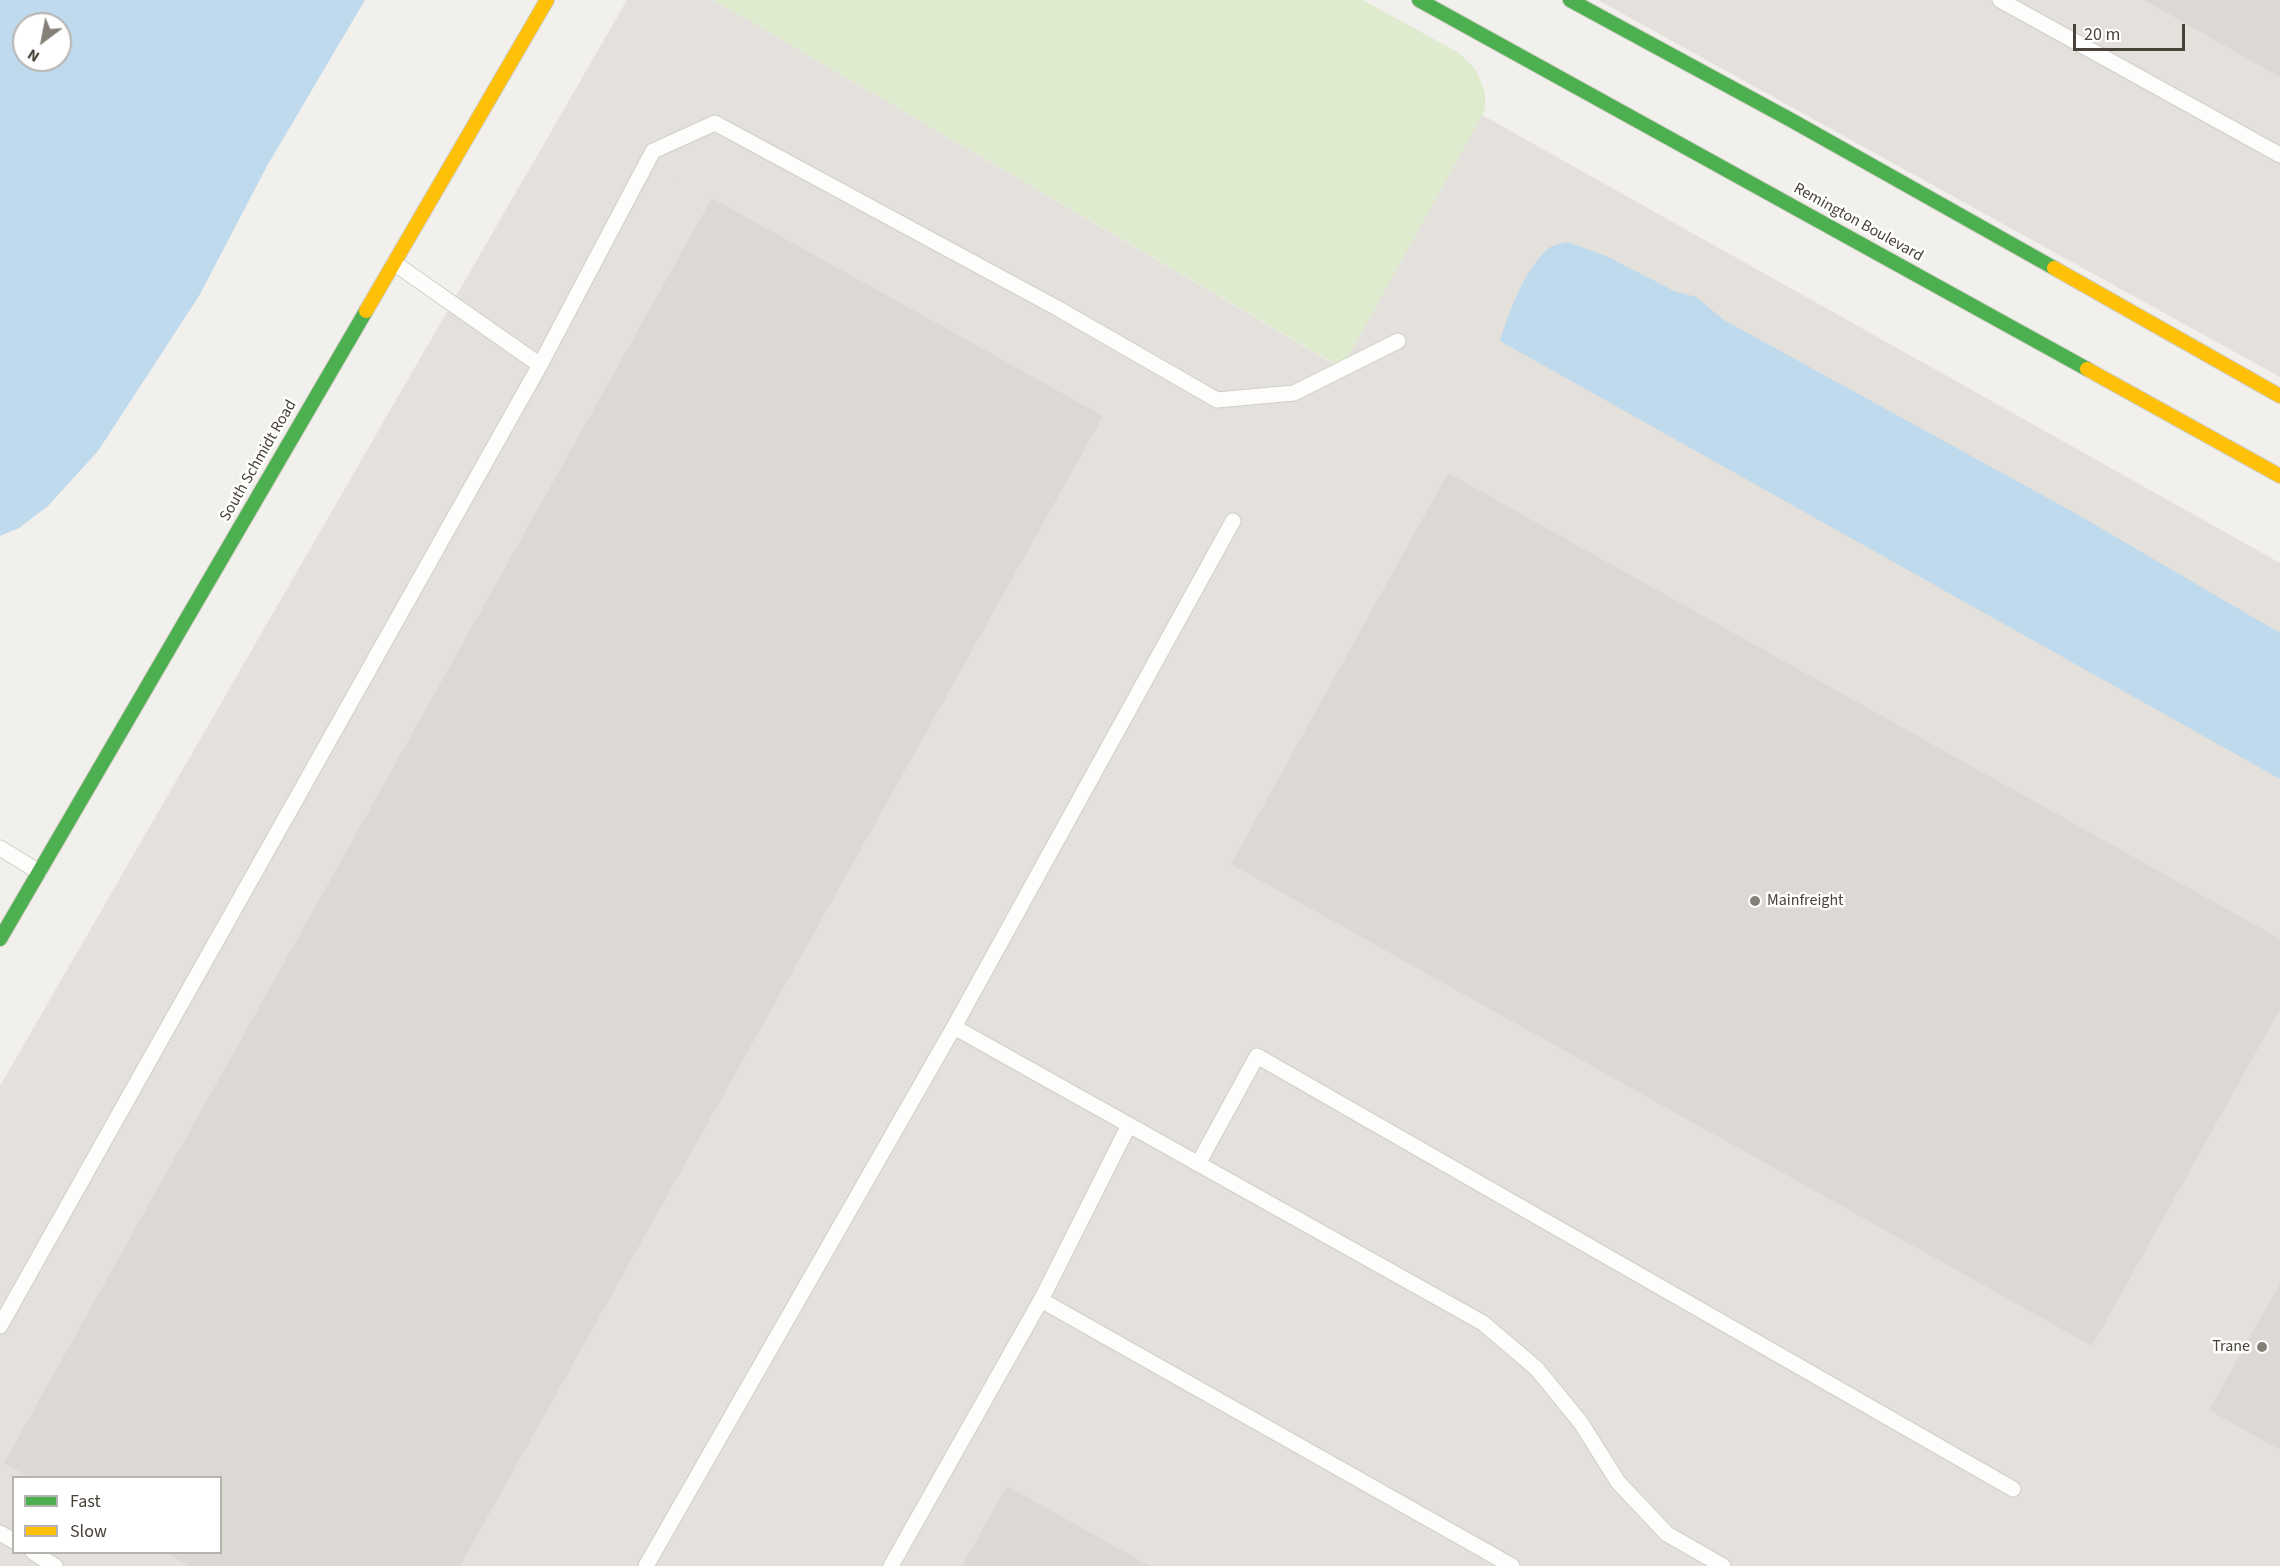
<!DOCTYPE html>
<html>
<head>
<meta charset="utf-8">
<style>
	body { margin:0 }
	#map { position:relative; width:2280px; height:1566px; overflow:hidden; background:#f2f0ec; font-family:"Source Sans 3",sans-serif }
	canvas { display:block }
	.legend { position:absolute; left:12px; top:1476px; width:210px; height:78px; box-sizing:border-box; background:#fff; border:2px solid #b6b3af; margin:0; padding:8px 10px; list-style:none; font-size:18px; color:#484238 }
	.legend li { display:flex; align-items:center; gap:12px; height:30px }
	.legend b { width:30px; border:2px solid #b6b3af }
	.north { position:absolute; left:12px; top:12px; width:60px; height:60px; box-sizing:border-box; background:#fff; border:2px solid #b6b3af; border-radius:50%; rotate:212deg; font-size:16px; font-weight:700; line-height:24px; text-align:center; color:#484238 }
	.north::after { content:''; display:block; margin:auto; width:21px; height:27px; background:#847f77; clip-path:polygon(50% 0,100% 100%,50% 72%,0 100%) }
	.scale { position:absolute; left:2073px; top:24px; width:112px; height:27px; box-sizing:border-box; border:3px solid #484238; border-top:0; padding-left:8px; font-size:18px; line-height:21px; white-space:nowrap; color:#484238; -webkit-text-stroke:4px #fff; paint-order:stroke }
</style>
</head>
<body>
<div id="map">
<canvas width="2280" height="1566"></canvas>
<ul class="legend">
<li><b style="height:8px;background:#4caf50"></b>Fast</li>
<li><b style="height:8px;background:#ffc107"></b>Slow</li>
</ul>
<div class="north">N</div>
<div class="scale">20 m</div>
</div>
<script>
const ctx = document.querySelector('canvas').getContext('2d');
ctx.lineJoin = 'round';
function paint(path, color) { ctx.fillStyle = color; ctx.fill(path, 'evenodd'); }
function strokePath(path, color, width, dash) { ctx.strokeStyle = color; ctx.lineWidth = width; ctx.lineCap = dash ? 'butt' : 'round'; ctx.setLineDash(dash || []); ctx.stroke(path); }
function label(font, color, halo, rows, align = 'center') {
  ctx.font = font + ' "Source Sans 3",sans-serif'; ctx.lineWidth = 5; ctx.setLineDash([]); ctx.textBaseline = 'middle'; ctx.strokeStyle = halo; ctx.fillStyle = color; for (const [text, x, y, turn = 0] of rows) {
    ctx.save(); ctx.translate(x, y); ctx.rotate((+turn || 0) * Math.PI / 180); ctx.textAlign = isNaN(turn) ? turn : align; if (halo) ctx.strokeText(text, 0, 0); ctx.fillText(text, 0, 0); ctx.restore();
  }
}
paint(new Path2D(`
	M627,0H714L1341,368L1482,115L2280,563V1566H0V1086ZM14,1478H220V1552H14Z
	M1598,0H2280V377Z`), '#e4e0dc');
paint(new Path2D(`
	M714,0H1363L1459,53L1476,70L1485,92V110L1342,368Z`), '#dfebce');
paint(new Path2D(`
	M663,175L690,191L0,1425V1360Z`), '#e4e1dd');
paint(new Path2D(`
	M0,0H365L267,166L199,296L98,451L48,506L19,528L0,536ZM24,24H60V60H24Z
	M1568,242L1608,257L1674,291L1696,297L1724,320L2073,512L2280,633V779L1500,341C1509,312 1525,268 1549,248C1554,244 1562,244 1568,242Z`), '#bfdaed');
paint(new Path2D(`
	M2144,0H2280V77Z
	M712,198L1103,416L460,1566H189L165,1552H220V1478H31L4,1463Z
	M1448,473L2280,939V1009L2092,1346L1231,864Z
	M2280,1284V1450L2209,1410Z
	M1007,1486L1150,1566H962Z`), '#dcd9d5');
const lane = new Path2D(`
	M2000,0L2280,155
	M394,263L540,365
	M0,848L39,872
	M954,1027L1233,521
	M1198,1164L1257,1056L2013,1489
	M1041,1300L1512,1566
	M0,1326L540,365L653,151L715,123L1057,308L1217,400L1294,393L1398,341
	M0,1533L14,1541
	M33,1552L55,1566
	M646,1566L954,1027L1129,1125
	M891,1566L1041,1300L1129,1125L1483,1323L1537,1369L1581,1423L1618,1482L1667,1534L1723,1566`);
const fast = new Path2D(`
	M1419,0L2087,369
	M1570,0L1791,120L2054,268
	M0,939L366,311`);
const slow = new Path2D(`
	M2054,268L2280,396
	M366,311L547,0
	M2087,369L2280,476`);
strokePath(lane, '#d0ceca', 17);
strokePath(fast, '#d0cdc3', 16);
strokePath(slow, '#d0cdc3', 16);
strokePath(lane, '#fdfdfc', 15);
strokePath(fast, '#4caf50', 14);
strokePath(slow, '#ffc107', 14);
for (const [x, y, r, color] of [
	[1755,901,6,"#847f77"],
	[2262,1347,6,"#847f77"]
]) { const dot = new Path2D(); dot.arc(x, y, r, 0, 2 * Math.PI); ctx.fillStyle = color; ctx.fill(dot); strokePath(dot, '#fff', 2); }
label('16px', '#484238', '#fff', [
	["Remington Boulevard",1858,223,29],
	["South Schmidt Road",259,461,-60]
]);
label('16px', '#484238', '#fff', [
	["Mainfreight",1767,901],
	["Trane",2250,1347,"right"]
], 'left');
</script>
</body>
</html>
